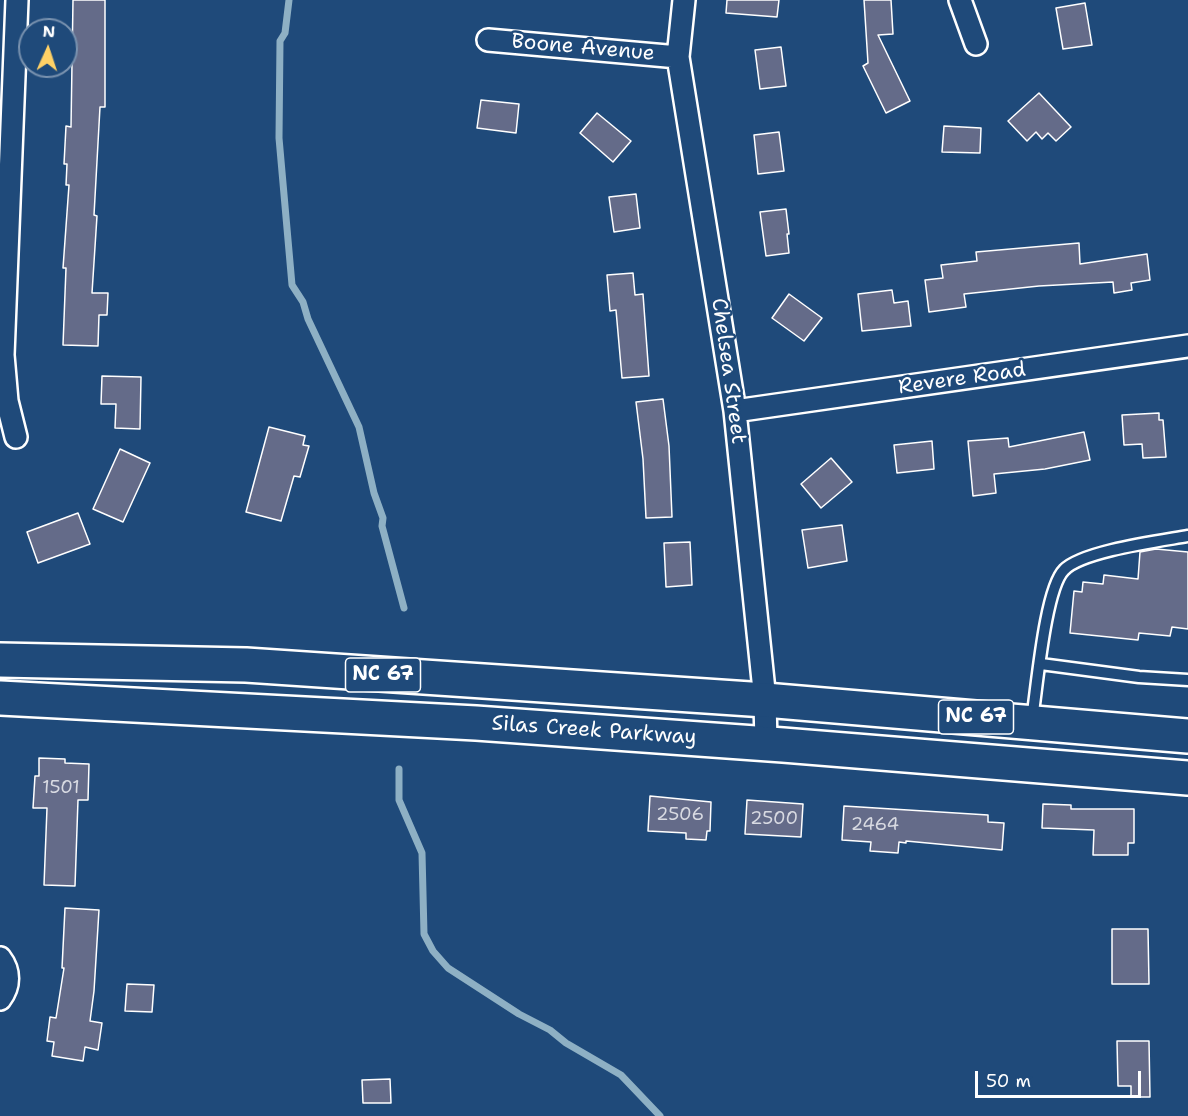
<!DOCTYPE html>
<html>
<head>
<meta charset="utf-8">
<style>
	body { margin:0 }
	#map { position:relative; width:1188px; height:1116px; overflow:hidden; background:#1f4a7a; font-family:"Shantell Sans",sans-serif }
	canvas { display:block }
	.north { position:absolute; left:18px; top:18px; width:60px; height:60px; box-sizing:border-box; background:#1f4a7a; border:2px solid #7992af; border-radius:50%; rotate:3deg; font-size:16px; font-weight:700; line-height:24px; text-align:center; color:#fff }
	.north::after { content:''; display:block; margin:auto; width:21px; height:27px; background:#ffd166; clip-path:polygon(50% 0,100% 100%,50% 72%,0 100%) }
	.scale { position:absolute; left:975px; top:1071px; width:166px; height:27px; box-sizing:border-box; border:3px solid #fff; border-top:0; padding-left:8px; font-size:18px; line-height:21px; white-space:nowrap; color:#fff; -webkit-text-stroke:4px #1f4a7a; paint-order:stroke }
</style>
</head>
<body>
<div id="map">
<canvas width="1188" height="1116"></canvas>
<div class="north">N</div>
<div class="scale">50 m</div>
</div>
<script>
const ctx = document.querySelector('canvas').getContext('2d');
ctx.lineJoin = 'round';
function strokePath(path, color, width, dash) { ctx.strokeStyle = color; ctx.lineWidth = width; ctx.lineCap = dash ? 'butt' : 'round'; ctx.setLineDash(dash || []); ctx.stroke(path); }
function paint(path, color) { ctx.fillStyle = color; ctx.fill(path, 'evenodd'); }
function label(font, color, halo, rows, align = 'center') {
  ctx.font = font + ' "Shantell Sans",sans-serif'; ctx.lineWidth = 5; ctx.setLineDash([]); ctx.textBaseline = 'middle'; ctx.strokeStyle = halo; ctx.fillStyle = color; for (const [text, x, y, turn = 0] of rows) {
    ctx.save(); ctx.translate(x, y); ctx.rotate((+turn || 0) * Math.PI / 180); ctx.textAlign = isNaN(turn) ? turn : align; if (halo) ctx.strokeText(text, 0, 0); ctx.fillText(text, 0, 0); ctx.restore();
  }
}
strokePath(new Path2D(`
	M289,0L285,33L280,41L279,138L292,285L303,302L308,319L359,427L374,493L383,518L382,526L404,608
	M399,769V800L422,853L424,934L433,951L448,968L519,1014L550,1030L566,1043L621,1075L660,1116`), '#8eb0c4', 7);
const building = new Path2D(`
	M73,0H105V107H100L94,215L97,216L92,293H108L107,315H99L98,346L63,345L66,268H63L69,185H66L67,164H64L66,126L71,127Z
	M727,0H779L777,17L726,13Z
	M864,0H891L893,34L878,35L910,101L886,113L863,66L868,63Z
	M1085,3L1092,45L1063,49L1056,8Z
	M781,47L786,86L760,89L755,50Z
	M1039,93L1071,127L1056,141L1048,133L1042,139L1036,132L1027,141L1008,121Z
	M481,100L519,104L516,133L477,128Z
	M597,113L631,141L613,162L580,133Z
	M944,126L981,128L980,153L942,152Z
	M779,132L784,171L758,174L754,135Z
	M636,194L640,228L614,232L609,197Z
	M786,209L789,234H787L789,253L766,256L760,212Z
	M1079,243L1080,264L1147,254L1150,280L1131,283L1132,290L1114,293L1113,282L1039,286L964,294L966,307L929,312L925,280L943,278L941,265L977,261L976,252Z
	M633,273L635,295L643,294L649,376L622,378L616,310L610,311L607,275Z
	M892,290L894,303L908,301L911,326L862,331L858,294Z
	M789,294L822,318L804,341L772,318Z
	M102,376L141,377L140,429L115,428L116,404H101Z
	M663,399L669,446L672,517L646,518L643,459L636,402Z
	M1159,413V420H1163L1166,457L1143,458L1142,444L1124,445L1122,415Z
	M269,427L305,436L303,445L309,446L300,477L294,476L281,521L246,512Z
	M1084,432L1090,460L1045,469L994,474L996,493L973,496L968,441L1008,438L1009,447Z
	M932,441L934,469L897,473L894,445Z
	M120,449L150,463L123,522L93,509Z
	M831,458L852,482L821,508L801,484Z
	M78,513L90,544L38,563L27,532Z
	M842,525L847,561L808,568L802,530Z
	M690,542L692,585L666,587L664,543Z
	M1156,549L1188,552V629L1172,627L1170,636L1139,633L1138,640L1070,633L1074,591L1082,592L1083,582L1103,584L1104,575L1138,579L1140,552Z
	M39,758L65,759V763L89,764L88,800H78L75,886L44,885L47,808H33L35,776H39Z
	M650,796L711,802L710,831H707L706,840L686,839V833L648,831Z
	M747,800L803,804L801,837L745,834Z
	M1043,804L1071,805V809H1134V843H1128V855H1093L1094,830L1042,828Z
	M844,806L988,815V822L1004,823L1002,850L906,841V843L899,842L898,853L870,851L871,842L842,840Z
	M65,908L99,910L94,991L90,1021L102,1023L98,1050L85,1047L83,1061L52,1056L54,1042L47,1041L50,1017L56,1018L64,968H62Z
	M1112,929H1148L1149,984H1112Z
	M127,984L154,985L152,1012L125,1011Z
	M1117,1041H1149L1150,1097H1131V1086H1118Z
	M390,1079L391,1103H363L362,1080Z`);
paint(building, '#646b89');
strokePath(building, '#fff', 1.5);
const service = new Path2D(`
	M1041,664L1139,677L1188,680
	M1032,719C1037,688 1045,589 1064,570C1082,551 1160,541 1188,536`);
const minor = new Path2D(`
	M684,0L678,57L735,411L765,700L766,744
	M960,0L976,44
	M488,40L678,57
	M735,411L1188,346
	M16,437L7,401L3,355L17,0
	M0,958C10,971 10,986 0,999`);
const primary = new Path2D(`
	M0,660L246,665L765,700L1188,736
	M0,698L476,723L783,745L1188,778`);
strokePath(service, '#fff', 15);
strokePath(minor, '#fff', 26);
strokePath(primary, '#fff', 38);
strokePath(service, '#1f4a7a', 10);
strokePath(minor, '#1f4a7a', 21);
strokePath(primary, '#1f4a7a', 33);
label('18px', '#d8dae2', null, [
	["1501",61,788],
	["2506",680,815],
	["2500",774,819],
	["2464",875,825]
]);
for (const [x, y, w] of [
	[383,675,75],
	[976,717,75]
]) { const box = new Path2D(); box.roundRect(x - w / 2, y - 17, w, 34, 4.5); ctx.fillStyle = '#1f4a7a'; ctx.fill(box); strokePath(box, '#fff', 1.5); }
label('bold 20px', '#fff', null, [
	["NC 67",383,675],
	["NC 67",976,717]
]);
label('21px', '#fff', '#1f4a7a', [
	["Boone Avenue",583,48,5],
	["Chelsea Street",728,371,82],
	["Revere Road",962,379,-8],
	["Silas Creek Parkway",594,731,4]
]);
</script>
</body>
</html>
